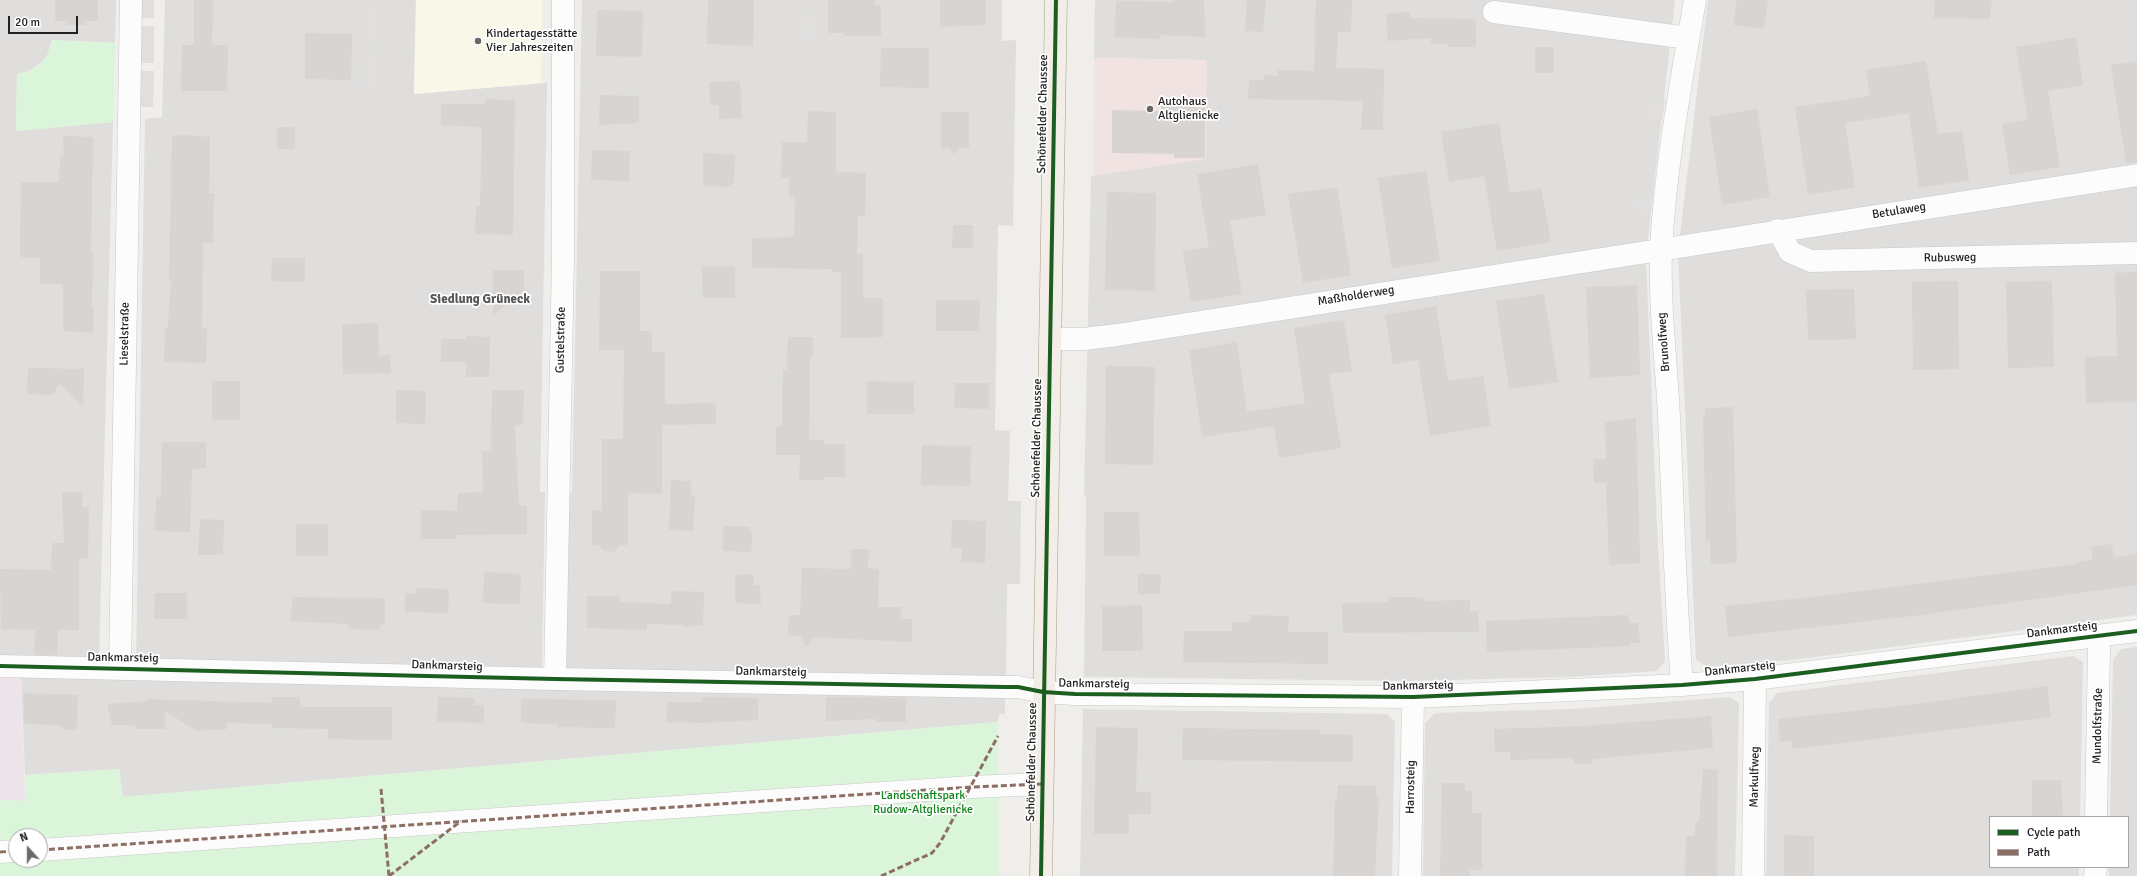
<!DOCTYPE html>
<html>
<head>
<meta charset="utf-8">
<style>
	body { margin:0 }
	#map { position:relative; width:2137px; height:876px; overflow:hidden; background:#f0eeeb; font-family:Signika,sans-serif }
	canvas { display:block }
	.legend { position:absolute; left:1989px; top:816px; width:140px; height:52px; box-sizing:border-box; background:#fff; border:1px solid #a7a7a7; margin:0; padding:5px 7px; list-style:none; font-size:12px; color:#222 }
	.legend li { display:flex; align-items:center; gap:8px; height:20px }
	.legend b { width:20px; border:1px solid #a7a7a7 }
	.north { position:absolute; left:8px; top:828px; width:40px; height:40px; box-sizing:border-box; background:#fff; border:1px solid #a7a7a7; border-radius:50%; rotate:339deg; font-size:11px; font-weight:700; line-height:16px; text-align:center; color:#222 }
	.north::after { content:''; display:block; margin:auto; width:14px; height:18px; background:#6a6968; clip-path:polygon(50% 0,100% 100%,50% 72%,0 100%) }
	.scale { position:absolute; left:8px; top:16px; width:70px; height:18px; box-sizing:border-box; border:2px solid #222; border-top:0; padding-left:5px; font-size:12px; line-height:14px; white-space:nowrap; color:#222; -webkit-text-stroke:3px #fff; paint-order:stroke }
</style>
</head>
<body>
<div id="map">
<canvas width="2137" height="876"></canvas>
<ul class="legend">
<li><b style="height:5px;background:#1b5e20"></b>Cycle path</li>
<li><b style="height:5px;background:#8d6e63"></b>Path</li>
</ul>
<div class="north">N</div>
<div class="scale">20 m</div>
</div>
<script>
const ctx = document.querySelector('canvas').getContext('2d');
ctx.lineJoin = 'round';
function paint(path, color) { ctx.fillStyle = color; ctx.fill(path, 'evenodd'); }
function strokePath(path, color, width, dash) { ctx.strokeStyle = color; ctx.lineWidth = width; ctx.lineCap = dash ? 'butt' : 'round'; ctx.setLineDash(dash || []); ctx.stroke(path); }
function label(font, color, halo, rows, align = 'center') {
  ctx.font = font + ' Signika,sans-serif'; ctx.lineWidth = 3.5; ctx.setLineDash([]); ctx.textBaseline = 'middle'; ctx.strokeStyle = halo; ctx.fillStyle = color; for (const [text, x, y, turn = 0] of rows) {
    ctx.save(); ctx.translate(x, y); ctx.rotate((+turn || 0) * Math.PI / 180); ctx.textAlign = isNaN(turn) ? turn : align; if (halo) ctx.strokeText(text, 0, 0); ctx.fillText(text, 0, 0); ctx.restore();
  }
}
paint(new Path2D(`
	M0,0H116L115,43L52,40L47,56L39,64L29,71L17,74L16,131L113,122L99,660L0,658Z
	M165,0H416L414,94L547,83L540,492H545L542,668L136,661L145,119L162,117Z
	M582,0H1002V41L1016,40L1013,226L998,225L995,430L1010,431L1008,501H1021L1020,584H1007L1006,677L563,669L566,493H572Z
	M1095,0H1675L1646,257L1657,528L1665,661L1657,671L1568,677L1407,681L1084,677L1086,497H1084L1091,177L1207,60L1094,58Z
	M1708,0H2137V615L1792,660L1707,667L1696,660L1678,252Z
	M2137,647V876H2109V867H2128V817H2110L2113,660L2121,649Z
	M2073,656L2083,662L2080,817H1990V867H2079V876H1766L1769,703L1777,693Z
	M21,675L1005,692V714H999L998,722L123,797L119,769L25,775Z
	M1730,697L1739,703L1735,876H1423L1425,723L1435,713L1572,709Z
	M1083,709L1387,714L1395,722L1392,876H1080Z`), '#dfdedc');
paint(new Path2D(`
	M1094,58L1207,60L1206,159L1093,176Z`), '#f1e3e1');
paint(new Path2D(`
	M0,675H21L25,801L0,800Z`), '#ede4e9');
paint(new Path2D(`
	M416,0H542L541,83L414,94Z`), '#f8f7e8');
paint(new Path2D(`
	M52,40L115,43L113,122L16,131L17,74C35,73 50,59 52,40Z
	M998,722L999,876H0V800L25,801V775L119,769L123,797ZM16,836H40V860H16Z`), '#daf5da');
paint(new Path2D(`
	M139,0H154V18H139Z
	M365,8H380V45L365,44Z
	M801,14L816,15L815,44H800Z
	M139,26H154V63H138Z
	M365,52L380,53L379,89H364Z
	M138,71H154L153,107H138Z
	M1647,98L1665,100L1662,121L1645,119Z
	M1635,194L1653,196L1650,216L1633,214Z`), '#e0dfde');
paint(new Path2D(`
	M55,0H98V21H85V25H67V21H55Z
	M194,0H213L212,45H228L227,91H181L182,45H194Z
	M708,0H754L753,46L707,44Z
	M828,0H875V5H881V36H844V33H828Z
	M940,0H986V25L940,27Z
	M1174,0H1204L1205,37L1160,35V39L1115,37L1116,1L1174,2Z
	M1247,0H1266L1263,32L1245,31Z
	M1316,0H1352L1351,32H1338L1336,68L1384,69L1383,130H1361L1363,101L1248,99L1249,80H1264V75L1278,76V70L1314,71Z
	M1737,0H1768L1764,29L1733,25Z
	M1935,0H1992L1989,19L1934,18Z
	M597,10L643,11L642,57L596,56Z
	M1410,12V18L1476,19V47H1448V44H1431V38L1388,41L1386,14Z
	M305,33L352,34L351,80L305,79Z
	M2076,37L2083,85L2048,91L2060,167L2010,175L2002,124L2028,120L2016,47Z
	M1535,47H1554V73H1535Z
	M881,48H929V88L880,87Z
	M1926,61L1938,134L1962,131L1969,180L1919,188L1909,113L1845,123L1855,187L1808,195L1795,107L1870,96L1866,70Z
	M2137,61V162L2126,163L2111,65Z
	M740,81L742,118L719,119V105H710L709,82Z
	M600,95L639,96V123L599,125Z
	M485,99L515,100L513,235L475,234L476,206H480L482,127L441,125V104H485Z
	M1161,104L1192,105V107L1205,108V158H1174V154L1112,153V110L1161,111Z
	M1757,109L1770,197L1722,205L1709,117Z
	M808,111L836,112V172L866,173L865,216H858L857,254H863V298H883V337L841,338V272H832V269L752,268V238L794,237L795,196L789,197V178H781L782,142H807Z
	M941,112H969V148H960L954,154L949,148H941Z
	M1499,123L1510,193L1541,188L1551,242L1497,251L1484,176L1449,182L1441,132Z
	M277,127H295V149H277Z
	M184,135L210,137L209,193H214L213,243H203L202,328L207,329L206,363L164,362L165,327H168L171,281H169L172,136Z
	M63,136L93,137L91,251H93L92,308H94L93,333L63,331V284H40V258L20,257L21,182H59L60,156H64Z
	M598,150L630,151L629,181L591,180L592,151Z
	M703,153L735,155L734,183L727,187L703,186Z
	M1258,164L1266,215L1230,221L1242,294L1191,302L1183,251L1209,247L1197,174Z
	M1426,171L1440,261L1392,268L1378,178Z
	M1337,187L1351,275L1303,283L1288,194Z
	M1107,192L1156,193L1155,291L1105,290Z
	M953,225H973V248H952Z
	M272,258H305V282L271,281Z
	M702,266L735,267V298H703Z
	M493,270H524V302H508L493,316Z
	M600,271H640V331H652V352H665V404L716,403V424L662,425V494L628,493V545H620L614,552L604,551L599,545H592V510L602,511V439H623L624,350H599Z
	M2137,272V402L2086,403L2085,357L2117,356L2115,273Z
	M1958,281L1959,369L1913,370L1912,282Z
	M2052,281L2054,367L2008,368L2006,282Z
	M1637,285L1640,375L1590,378L1586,287Z
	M1854,289L1856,339L1808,340L1806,290Z
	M1544,294L1558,382L1509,389L1496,301Z
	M936,300H980L979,331H936Z
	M1436,306L1448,381L1483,376L1491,426L1430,436L1418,360L1393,364L1385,315Z
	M1344,320L1352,371L1329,374L1341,448L1279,458L1274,426L1202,437L1189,350L1237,342L1247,412L1305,403L1294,328Z
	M378,323L379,356L390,355L391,373L343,374L342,324Z
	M466,336L490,337L489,377H466V362H441V339H466Z
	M788,337H813V356H810L809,440H824V444H845V477H824V480H799L800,455H776V426H782L783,370H787Z
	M1106,366L1155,367L1153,465L1105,464Z
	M28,368L84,369L83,406L60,384L52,395L27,394Z
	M212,381H240V420H212Z
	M867,381L914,382V414H867Z
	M955,383H989V409L954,408Z
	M396,390L426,391L425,424L396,423Z
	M492,390H524L523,425H515L519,506H527V534L456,535V539H421V510L457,511L458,493L483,492L482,451H491Z
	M1733,407L1737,563L1711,564L1710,541H1706L1703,418H1705V408Z
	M1636,418L1640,563L1609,565L1606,483H1594L1593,459H1606L1605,422Z
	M162,442H206V468L192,469L190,532L155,531L156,497H161Z
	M922,445L971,446L970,486L921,485Z
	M671,480L691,481V496H695L693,531L669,530Z
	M62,492H83L82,507H89L88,559L79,558V630H58L57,655L34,654L35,630L1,629L0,569L51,570L52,543H64Z
	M1104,512H1139L1140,556H1104Z
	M200,519L224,520L223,555H198Z
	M952,520L986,521L985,563L961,562L962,548H951Z
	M296,524H328V556H296Z
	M723,526L749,527L752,535L751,552L723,551Z
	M2112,544L2114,557L2137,554V585L1921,615L1728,637L1725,606L1822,596L2077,564V562L2093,560L2091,547Z
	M851,549H869L868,568L879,569L878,607H901L900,619H912V642L813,637L807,647L800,636L788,635L789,615H800L802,568L851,569Z
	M484,572L521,574L520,604L483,603Z
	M753,574L754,585H760L761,604L735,603V575Z
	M1138,574H1161L1160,594H1138Z
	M417,588L449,589L448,613L405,612V593L416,594Z
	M671,591L704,592L703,625L685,627L682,625L647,624V630L587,628V596H620V602L671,604Z
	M155,593H187V619H154Z
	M292,597L385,598V623L380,625V630L348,629V624L291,621Z
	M1388,597H1423V601L1470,600V611H1478L1479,632L1343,633L1342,603L1389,602Z
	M1142,605L1143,651H1102V606Z
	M1250,615L1289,616L1288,632H1328V664L1183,662L1184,631H1232V622H1250Z
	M1628,615L1629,623H1638L1640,643H1629L1630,646L1487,652L1486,621Z
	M2047,686L2051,717L1817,746L1792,749V741L1780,742L1778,719L1908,705Z
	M23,693L78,695L77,729L64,730L60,725L24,724Z
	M272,697H300V707H392V740L328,739V729L272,728V724L227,723V729L197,731L165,711V729H135V725H112L107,704L147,701L145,699L272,703Z
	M438,697L475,698V705H484V723L437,722Z
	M702,697L758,698V720L702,723L666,722L667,702H702Z
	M826,697L906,698V722H876V719L826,721Z
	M521,699L616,700L615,728L558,727V724L521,723Z
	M1711,716L1713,748L1592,759L1591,764H1574V758L1510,760V752H1495L1494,729L1586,726Z
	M1096,727L1138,728L1136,792H1151V814H1129V834H1094Z
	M1183,728L1320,730V734L1353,735V762L1182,760Z
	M1703,769L1718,770L1717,876H1685L1686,836H1695V822H1699Z
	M2032,780H2061L2063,817H2032Z
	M1442,783H1465V791H1472V813H1482V870H1470V876H1440Z
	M1338,785L1376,786V797H1379L1375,876H1333L1335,799H1337Z
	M1784,835L1814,836V876H1784Z`), '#d7d4d2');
const minor = new Path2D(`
	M1494,12L1688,38
	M1778,230L1790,252L1811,261L2137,253
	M1050,339H1084L1117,335L2137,175
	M0,666L555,679L1005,687H1018L1043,692L1075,694L1413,697L1682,685L1755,679L2137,631
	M120,668L131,0
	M555,679L563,256V0
	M1682,685C1675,596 1673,505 1669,416C1666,359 1659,303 1661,247C1666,164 1681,82 1695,0
	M2096,817L2099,648L2097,636
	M40,850L972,787L1042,784
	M0,852L16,851
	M1410,876L1413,697
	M1753,876L1755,679
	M2095,876L2096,867`);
const major = new Path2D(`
	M1041,876L1056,0`);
strokePath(minor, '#c9c8c7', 23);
strokePath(major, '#a79c86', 23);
strokePath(minor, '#fdfcfc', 22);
strokePath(major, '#f3ede7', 22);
strokePath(new Path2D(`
	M381,789L389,876
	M40,850L972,787L1042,784
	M0,852L16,851
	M389,876L461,821
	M881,876L932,853L940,843L998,736`), '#8d6e63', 3, [6, 3]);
strokePath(new Path2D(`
	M0,666L555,679L1005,687H1018L1043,692L1075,694L1413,697L1682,685L1755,679L2137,631
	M1041,876L1056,0`), '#1b5e20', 4);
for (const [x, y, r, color] of [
	[478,41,4,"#6a6968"],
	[1150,109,4,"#6a6968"]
]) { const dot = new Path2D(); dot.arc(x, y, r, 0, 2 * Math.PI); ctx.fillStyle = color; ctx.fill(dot); strokePath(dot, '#fff', 1.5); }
label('12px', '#222', '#fff', [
	["Kindertagesstätte",486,34],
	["Vier Jahreszeiten",486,48],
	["Autohaus",1158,102],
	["Altglienicke",1158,116]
], 'left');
label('12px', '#222', '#fff', [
	["Schönefelder Chaussee",1043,114,-89],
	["Betulaweg",1899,211,-9],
	["Rubusweg",1950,258,-1],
	["Maßholderweg",1356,296,-9],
	["Lieselstraße",125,334,-89],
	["Gustelstraße",561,340,-89],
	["Brunolfweg",1664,342,-94],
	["Schönefelder Chaussee",1037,438,-89],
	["Dankmarsteig",2062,630,-7],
	["Dankmarsteig",123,658,1],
	["Dankmarsteig",447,666,2],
	["Dankmarsteig",1740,669,-6],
	["Dankmarsteig",771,672,1],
	["Dankmarsteig",1094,684,1],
	["Dankmarsteig",1418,686,-1],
	["Mundolfstraße",2098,726,-89],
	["Schönefelder Chaussee",1032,762,-89],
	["Markulfweg",1755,777,-89],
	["Harrosteig",1411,787,-89]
]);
label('12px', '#0c8416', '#fff', [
	["Landschaftspark",923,796],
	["Rudow-Altglienicke",923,810]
]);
label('bold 13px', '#555', '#fff', [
	["Siedlung Grüneck",480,300]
]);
</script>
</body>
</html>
